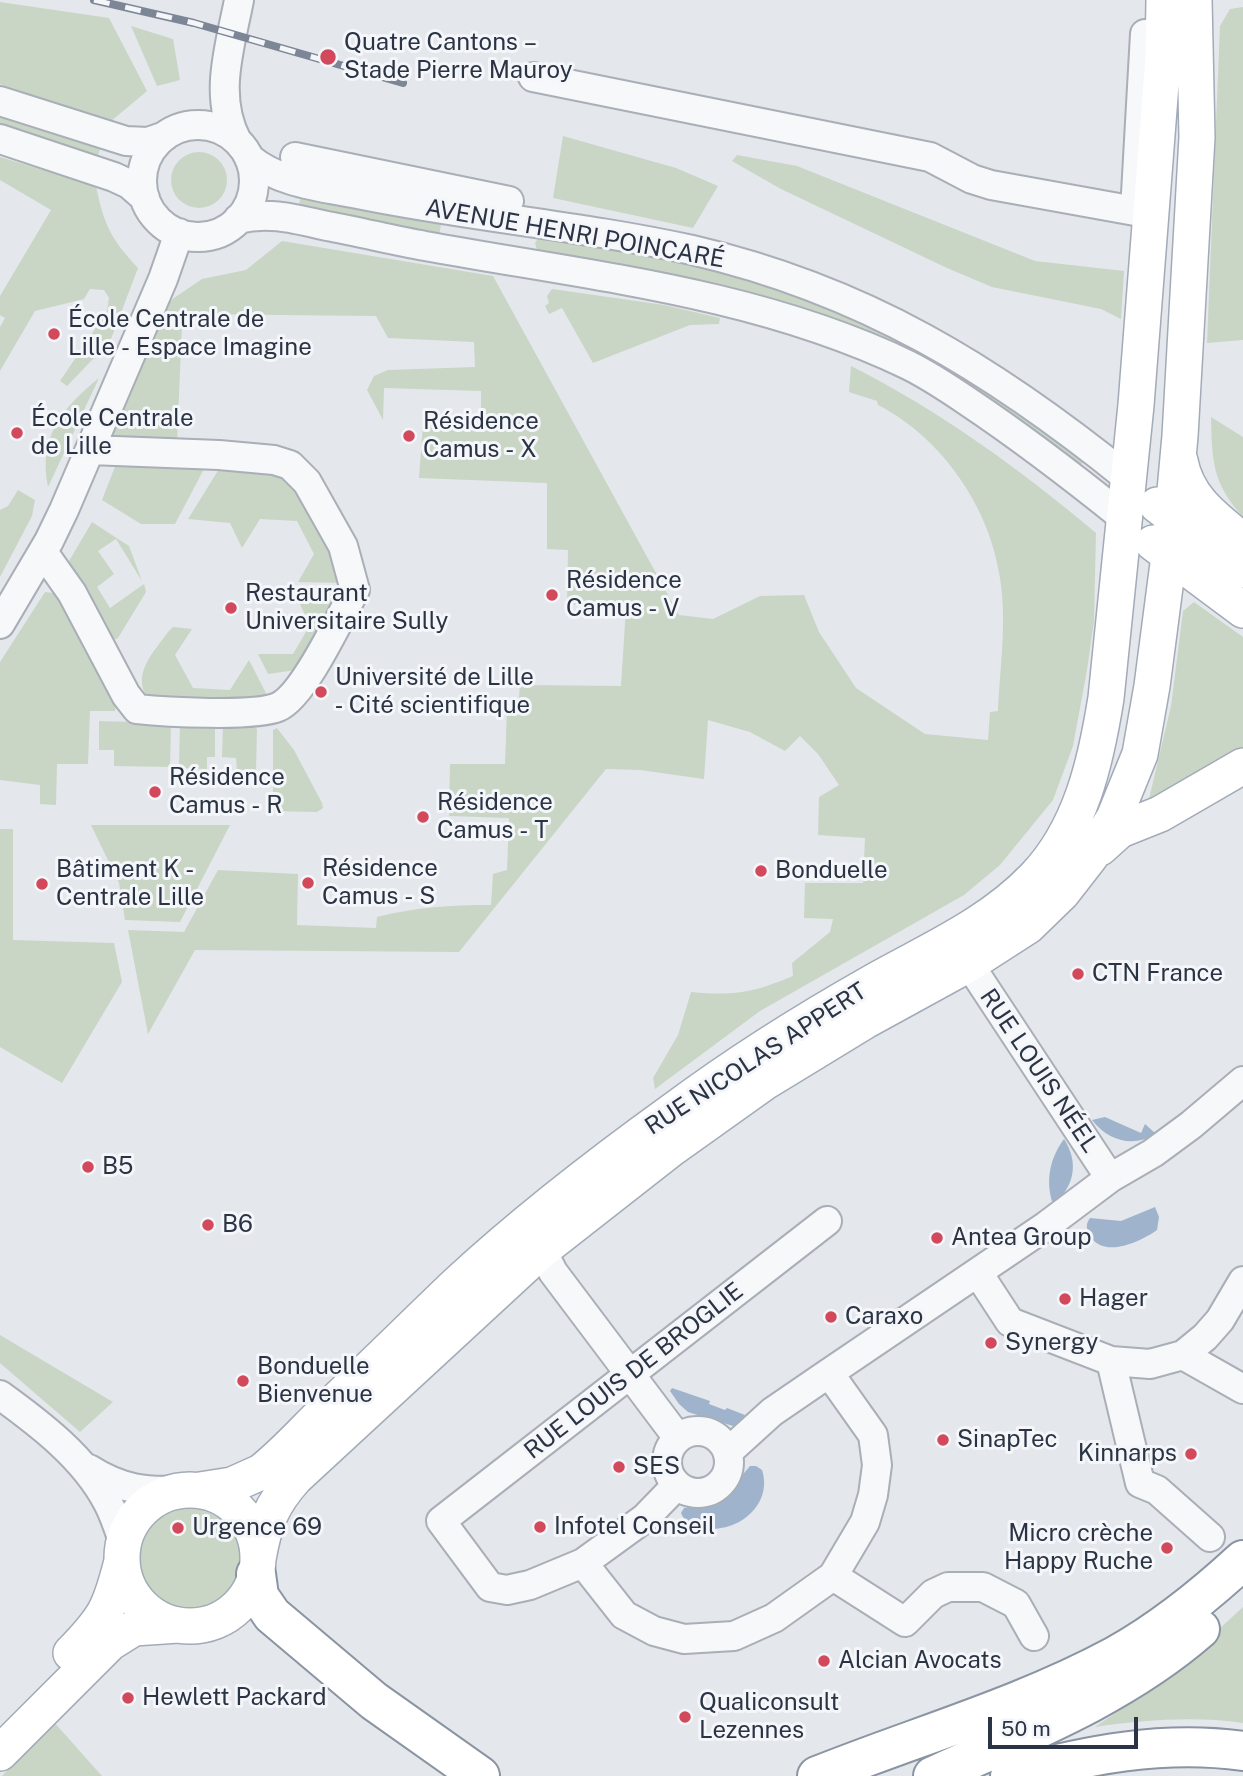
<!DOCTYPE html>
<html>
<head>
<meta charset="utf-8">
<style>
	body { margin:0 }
	#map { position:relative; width:1243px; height:1776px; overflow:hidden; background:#e4e7ec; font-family:"Public Sans",sans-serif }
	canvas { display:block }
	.scale { position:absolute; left:988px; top:1717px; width:150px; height:32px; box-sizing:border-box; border:4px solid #2b3445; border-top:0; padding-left:9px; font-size:21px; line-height:24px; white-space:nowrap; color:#2b3445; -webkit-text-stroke:5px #f4f6f9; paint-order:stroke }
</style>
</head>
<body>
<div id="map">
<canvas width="1243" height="1776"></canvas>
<div class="scale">50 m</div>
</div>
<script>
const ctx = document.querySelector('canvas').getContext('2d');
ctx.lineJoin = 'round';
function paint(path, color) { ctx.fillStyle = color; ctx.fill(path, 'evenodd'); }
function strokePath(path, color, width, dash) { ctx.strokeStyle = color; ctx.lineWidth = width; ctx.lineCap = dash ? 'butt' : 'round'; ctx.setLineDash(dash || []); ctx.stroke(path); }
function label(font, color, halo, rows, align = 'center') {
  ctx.font = font + ' "Public Sans",sans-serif'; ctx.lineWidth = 6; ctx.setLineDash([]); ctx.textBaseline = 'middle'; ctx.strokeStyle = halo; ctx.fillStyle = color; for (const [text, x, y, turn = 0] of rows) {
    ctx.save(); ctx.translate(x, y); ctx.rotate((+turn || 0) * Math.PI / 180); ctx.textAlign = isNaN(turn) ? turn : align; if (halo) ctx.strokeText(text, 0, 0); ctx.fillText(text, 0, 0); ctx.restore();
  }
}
paint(new Path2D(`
	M0,2L109,18L147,91L110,122L0,84Z
	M1243,7V340L1207,343L1220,26L1230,9Z
	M131,26L173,39L180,80L157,86Z
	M0,109L102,144L96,161L0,130Z
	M563,136L676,168L718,186L693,228L553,198Z
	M171 180a28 28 0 1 1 56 0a28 28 0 1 1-56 0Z
	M737,155L797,166L1035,261L1124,271L1121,319L1101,309L992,287L947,268L781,189L732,161Z
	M0,157L96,186C104,225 111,239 138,268L106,352L93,359L67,386L60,381L107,311L109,298L104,290L90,289L84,299L35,311L0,371V327L5,318L0,315V296L51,210L0,180Z
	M302,191L442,219L438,242L297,213Z
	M539,237L698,261L818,298L978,378L1086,458L1080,466L923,359L543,253L537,250L535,243Z
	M282,241L493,276L679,615L713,619L760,596L804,595L819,632L856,688L925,734L988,740L990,712L998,711C1000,667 1007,622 1000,578C990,507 941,437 878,405L877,401L849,392L851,366C940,411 1020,469 1096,533L1094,621L1087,670L1073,746L1053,800L1000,865L964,895L760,1011L655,1089L653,1078L678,1035L691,992C735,996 752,993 793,976L792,963L830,932L833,919L804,918L805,883H863L865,838L818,835L819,797L839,785L818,754L800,736L785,751L750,732L708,720L704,779L640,770L606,769L459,952L195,950L148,1034L128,930L184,932L218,870L298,874L297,925L376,928L377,917C417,907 450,905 491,905L493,874L507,870L509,818L449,816L450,764H505L507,709H518L520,685L621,686L626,607L567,604L568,550L547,549V483L419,478L423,424L481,425V391L384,388L383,420L367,390L374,376L388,370L475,367L474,342L388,338L376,316L190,314L182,323L177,443L108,442L161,310L174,298L202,279L246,270Z
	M552,289L664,305L720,318L719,324L690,325L593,363L562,308L549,314L545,306L549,303L547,296Z
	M99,378L48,487C38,437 62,408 99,378Z
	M1211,417L1243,437V517C1212,483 1212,460 1211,417Z
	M118,459L204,466V469L175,524H141L102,500Z
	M219,469L287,474L346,579L345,583L298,582L314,554L297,521L260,519L242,548L230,523L188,519Z
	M18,490L35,500L32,516L0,577V510L8,506Z
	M92,522L129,546L142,581L116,539L98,551L114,574L97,587L110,608L144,584L146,592L118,638L114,640L108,635L69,561Z
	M45,592L61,594L117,696L115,711H90L88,764H57L56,805L40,804V785L0,780V662Z
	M295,594H342L302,669L268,674L258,654H293L310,625Z
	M1194,602L1243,637V754L1154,805L1149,799L1171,706L1183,611Z
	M173,627L192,629L175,655L193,688L230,690L249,660L269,699L255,702L147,697C132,673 154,652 168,632Z
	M99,721L171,723L170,767L114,766V750H99Z
	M180,723H215V757H207V769L179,768Z
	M223,723L250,724L257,729L256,770H237L236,758L222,757Z
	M277,728L294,750L322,803L323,808L317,812L273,811V730Z
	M91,825H230L180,922L125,920L119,883Z
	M0,829H13V940L114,943L122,982L62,1083L0,1047Z
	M0,1335L113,1402L80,1432L0,1363Z
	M140 1559a50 50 0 1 1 100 0a50 50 0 1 1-100 0Z
	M1243,1607V1723C1194,1716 1144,1720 1095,1727L1167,1677Z
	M53,1721L102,1776H2Z`), '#c9d6c5');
paint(new Path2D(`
	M1105,1117L1141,1133L1145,1124L1156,1134C1133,1148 1108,1141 1092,1120Z
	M1064,1139C1079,1162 1075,1187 1053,1204C1045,1181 1050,1158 1064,1139Z
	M1155,1207L1159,1217L1157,1230C1140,1242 1102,1260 1089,1234C1086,1227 1086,1224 1090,1218L1121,1221Z
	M672,1388L710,1401L709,1404L725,1410L727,1408L745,1415L740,1423L733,1426L688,1412L679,1404L670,1391Z
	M750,1466H756L762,1470C775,1510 726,1541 693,1524C686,1521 684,1520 681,1513L684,1508L699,1507L721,1500Z`), '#9fb4cc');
const minor = new Path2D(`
	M533,77L930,157L972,179L991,185L1135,211L1145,34
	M0,101L126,141L148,142L165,136
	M142 181a56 56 0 1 1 112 0a56 56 0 1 1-112 0Z
	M0,139L114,177L129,184L145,198
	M237,141C213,96 230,47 239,0
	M295,157L509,201
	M249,158C280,184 323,187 363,195C472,217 583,226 692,250C864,290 993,369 1129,479
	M238,219C269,211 296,219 327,226C360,232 392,240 425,246C589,276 756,292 908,365C928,375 948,388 967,401C1021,437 1073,477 1124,518
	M43,552L72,593L126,695L137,709C164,712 255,717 278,707C304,696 340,617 355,590L343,546L307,482L290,465L274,460L219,455L90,450
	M0,624L49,541L64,510L163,279L179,233
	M969,964L1110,1178
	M542,1250L553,1272L678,1438
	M978,1273L1010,1322L1111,1361L1150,1364L1183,1355L1205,1337L1220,1320L1243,1281
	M1183,1355L1243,1389
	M1111,1361L1140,1483L1157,1490L1210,1537
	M829,1373L1046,1226L1110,1178L1153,1153L1191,1125L1243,1081
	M0,1395C40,1424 85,1458 108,1503C115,1516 119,1530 124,1544
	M667 1462a31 31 0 1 1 62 0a31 31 0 1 1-62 0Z
	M728,1452L772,1412L829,1373L873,1435L877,1465L873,1495L865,1522L833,1576L774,1618L734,1636L684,1639L654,1631L624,1615L583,1563L530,1585L507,1590L490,1587L441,1521L827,1221
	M89,1469C120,1489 147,1493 183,1490
	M583,1563L645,1518L677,1485
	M833,1576L905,1622L933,1594L948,1587H983L1016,1604L1034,1636`);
const major = new Path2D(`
	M1180,461C1187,499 1215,518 1243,541
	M1157,505L1243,570
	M1153,543L1243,610
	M1100,848L1120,830L1160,814L1243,766
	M200,1490L232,1485L261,1472C284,1454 304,1431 325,1411C370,1369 413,1326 457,1284C525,1221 599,1164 674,1110C737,1063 804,1021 873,982C930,950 989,925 1035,877C1081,829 1096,761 1106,698L1136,405L1163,58L1164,0
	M122 1558a68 68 0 1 1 136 0a68 68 0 1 1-136 0Z
	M258,1559C264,1524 271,1505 295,1478L542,1250L671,1149L765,1082L865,1021L969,964L1028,926L1062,893L1090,857L1114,818L1140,754L1152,686L1169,556L1180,436L1197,137L1194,0
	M71,1653C105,1618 110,1609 122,1561
	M0,1753L110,1643L134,1628L178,1625`);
const highway = new Path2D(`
	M256,1574L259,1596L272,1615L374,1701L480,1776
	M817,1776C917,1736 1020,1707 1115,1656C1162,1630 1204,1596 1243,1560
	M933,1776C1026,1734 1122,1697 1200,1629
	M1010,1776C1086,1755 1163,1740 1243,1751`);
strokePath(minor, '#a9aeb7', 32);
strokePath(major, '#a3abb8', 38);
strokePath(highway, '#8b94a3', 42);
strokePath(minor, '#f7f8fa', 28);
strokePath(major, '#fff', 35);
strokePath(highway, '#fff', 38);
const rail = new Path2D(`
	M94,0L194,23L403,83`);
strokePath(rail, '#7d8696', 8);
strokePath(rail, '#f4f6f9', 5, [16]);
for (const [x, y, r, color] of [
	[328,57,9,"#d1495b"],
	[54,334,7,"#d1495b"],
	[17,433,7,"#d1495b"],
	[409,436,7,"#d1495b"],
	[552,595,7,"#d1495b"],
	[231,608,7,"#d1495b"],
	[321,692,7,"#d1495b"],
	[155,792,7,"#d1495b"],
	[423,817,7,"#d1495b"],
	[761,871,7,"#d1495b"],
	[308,883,7,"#d1495b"],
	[42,884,7,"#d1495b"],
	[1078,974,7,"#d1495b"],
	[88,1167,7,"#d1495b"],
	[208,1225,7,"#d1495b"],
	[937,1238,7,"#d1495b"],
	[1065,1299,7,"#d1495b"],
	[831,1317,7,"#d1495b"],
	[991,1343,7,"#d1495b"],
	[243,1381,7,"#d1495b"],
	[943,1440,7,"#d1495b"],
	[1191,1454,7,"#d1495b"],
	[619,1467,7,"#d1495b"],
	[540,1527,7,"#d1495b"],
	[178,1528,7,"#d1495b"],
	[1167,1548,7,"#d1495b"],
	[824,1661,7,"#d1495b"],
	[128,1698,7,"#d1495b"],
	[685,1717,7,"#d1495b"]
]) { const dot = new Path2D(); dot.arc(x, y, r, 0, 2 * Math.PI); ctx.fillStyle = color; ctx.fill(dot); strokePath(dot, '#f4f6f9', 2.5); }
label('24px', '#2b3445', '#f4f6f9', [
	["Quatre Cantons –",344,43],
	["Stade Pierre Mauroy",344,71],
	["École Centrale de",68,320],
	["Lille - Espace Imagine",68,348],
	["École Centrale",31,419],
	["de Lille",31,447],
	["Résidence",423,422],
	["Camus - X",423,450],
	["Résidence",566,581],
	["Camus - V",566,609],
	["Restaurant",245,594],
	["Universitaire Sully",245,622],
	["Université de Lille",335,678],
	["‐ Cité scientifique",335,706],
	["Résidence",169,778],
	["Camus - R",169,806],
	["Résidence",437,803],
	["Camus - T",437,831],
	["Résidence",322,869],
	["Camus - S",322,897],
	["Bâtiment K -",56,870],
	["Centrale Lille",56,898],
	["Bonduelle",775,871],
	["CTN France",1092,974],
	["B5",102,1167],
	["B6",222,1225],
	["Antea Group",951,1238],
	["Hager",1079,1299],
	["Caraxo",845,1317],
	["Synergy",1005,1343],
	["Bonduelle",257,1367],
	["Bienvenue",257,1395],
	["SinapTec",957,1440],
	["Kinnarps",1177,1454,"right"],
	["SES",633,1467],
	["Infotel Conseil",554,1527],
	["Urgence 69",192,1528],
	["Micro crèche",1153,1534,"right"],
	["Happy Ruche",1153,1562,"right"],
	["Alcian Avocats",838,1661],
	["Hewlett Packard",142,1698],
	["Qualiconsult",699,1703],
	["Lezennes",699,1731]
], 'left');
label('24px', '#2b3445', '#f4f6f9', [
	["AVENUE HENRI POINCARÉ",575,234,10],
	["RUE NICOLAS APPERT",756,1059,-33],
	["RUE LOUIS NÉEL",1039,1071,56],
	["RUE LOUIS DE BROGLIE",634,1371,-38]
]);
</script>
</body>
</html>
